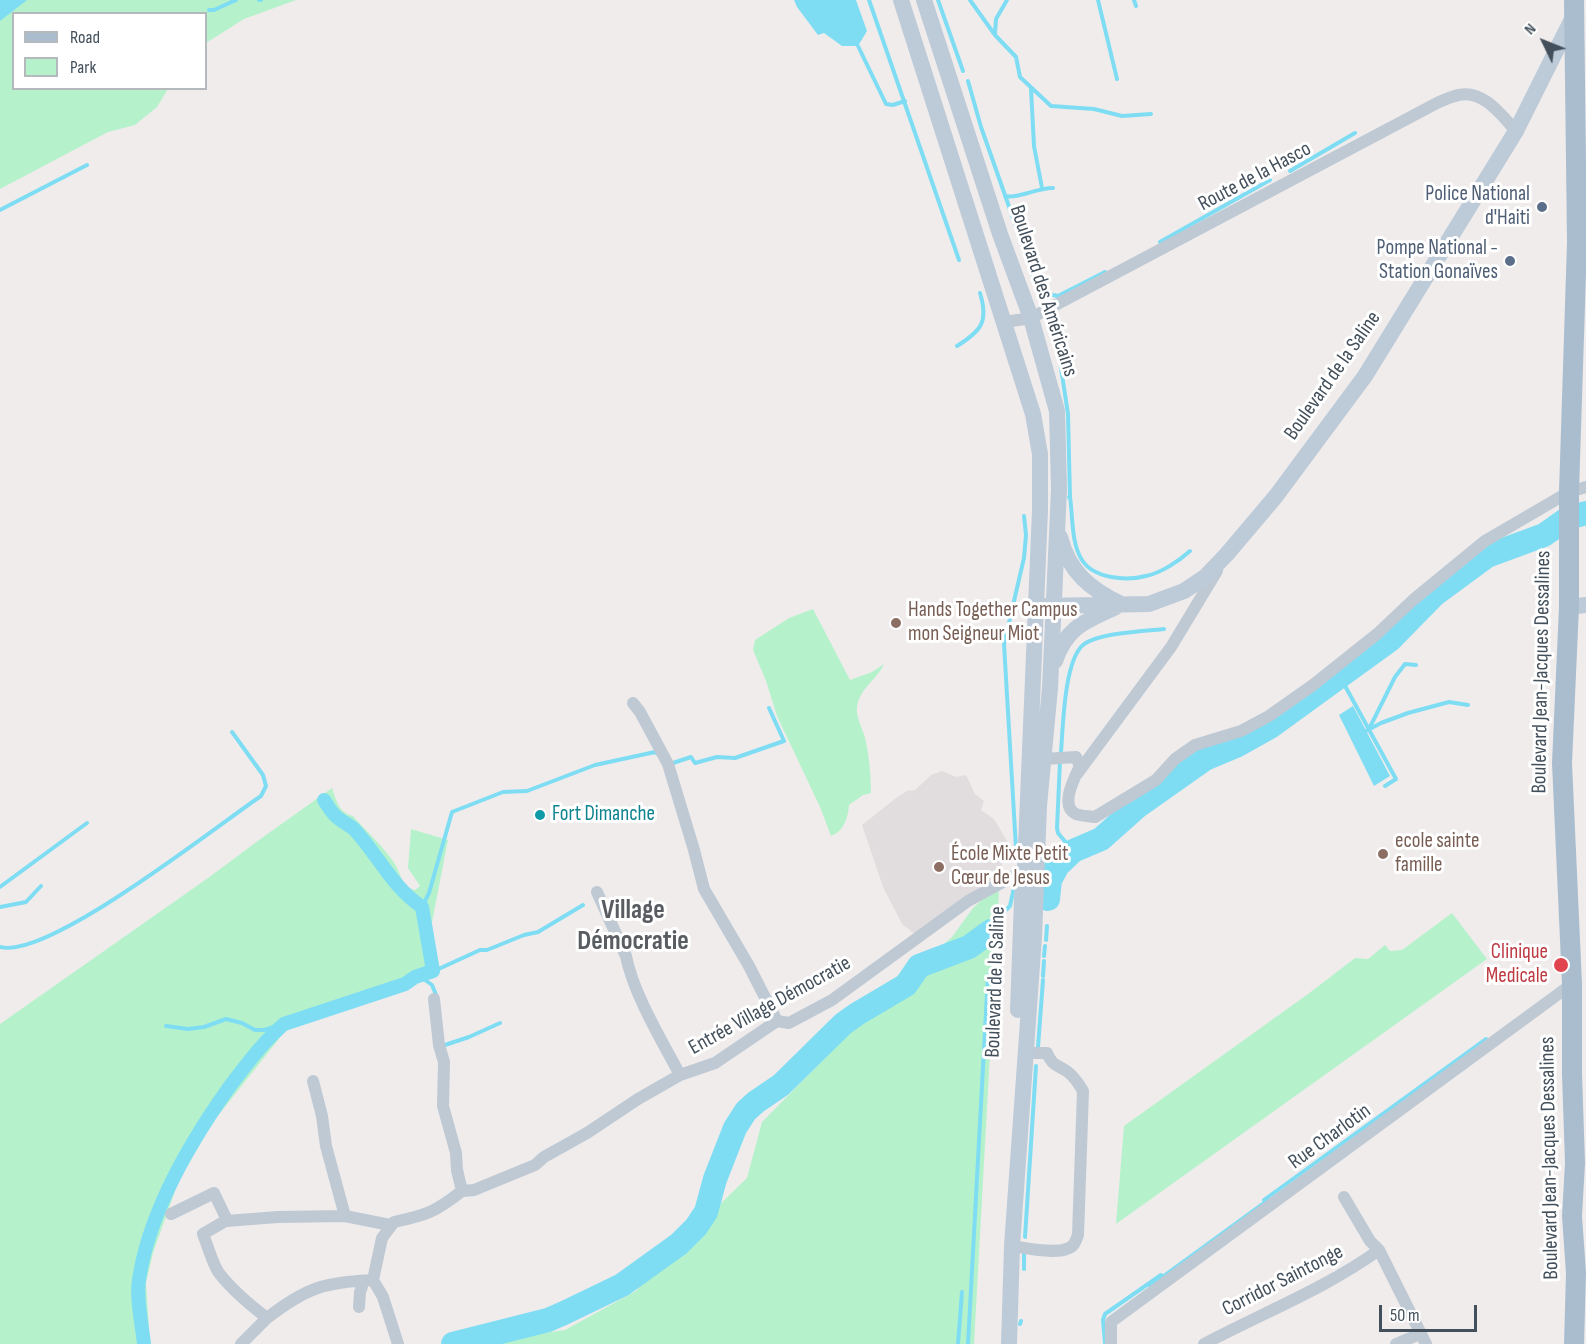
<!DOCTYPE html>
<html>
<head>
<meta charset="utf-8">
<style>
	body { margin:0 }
	#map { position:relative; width:1586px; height:1344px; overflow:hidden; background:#f0ecec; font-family:"Sofia Sans Condensed",sans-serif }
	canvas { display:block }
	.legend { position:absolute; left:12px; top:12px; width:195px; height:78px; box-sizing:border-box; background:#fff; border:2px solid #b4b9bd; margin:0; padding:8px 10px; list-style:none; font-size:18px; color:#43505b }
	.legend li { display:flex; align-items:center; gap:12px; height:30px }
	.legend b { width:30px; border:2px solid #b4b9bd }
	.north { position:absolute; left:1514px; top:12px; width:60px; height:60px; -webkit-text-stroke:4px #fff; paint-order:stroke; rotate:313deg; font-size:16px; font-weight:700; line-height:24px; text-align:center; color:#43505b }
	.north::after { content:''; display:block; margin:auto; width:21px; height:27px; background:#43505b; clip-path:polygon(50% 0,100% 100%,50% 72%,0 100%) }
	.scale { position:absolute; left:1379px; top:1305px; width:98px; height:27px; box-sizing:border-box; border:3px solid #43505b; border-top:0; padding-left:8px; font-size:18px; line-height:21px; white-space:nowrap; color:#43505b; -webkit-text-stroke:4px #fff; paint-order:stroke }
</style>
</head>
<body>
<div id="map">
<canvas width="1586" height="1344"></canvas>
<ul class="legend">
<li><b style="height:8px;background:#a9bdcf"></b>Road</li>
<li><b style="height:16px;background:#b5f2cc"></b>Park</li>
</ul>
<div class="north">N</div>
<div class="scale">50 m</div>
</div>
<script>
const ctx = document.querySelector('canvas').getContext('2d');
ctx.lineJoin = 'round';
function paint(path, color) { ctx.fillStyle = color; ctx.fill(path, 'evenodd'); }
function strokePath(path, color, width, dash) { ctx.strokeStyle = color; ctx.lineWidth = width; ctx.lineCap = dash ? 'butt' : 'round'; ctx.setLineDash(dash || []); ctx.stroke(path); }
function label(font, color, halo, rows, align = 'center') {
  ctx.font = font + ' "Sofia Sans Condensed",sans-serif'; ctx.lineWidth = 6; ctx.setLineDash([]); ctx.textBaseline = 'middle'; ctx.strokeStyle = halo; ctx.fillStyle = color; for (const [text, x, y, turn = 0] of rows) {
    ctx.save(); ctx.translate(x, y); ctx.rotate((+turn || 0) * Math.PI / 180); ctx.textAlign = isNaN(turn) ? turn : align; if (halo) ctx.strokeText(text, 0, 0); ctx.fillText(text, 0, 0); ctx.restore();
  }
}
paint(new Path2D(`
	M942,771L956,777L966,775L975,794L984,801L981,810L994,819L1009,844L1003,859L999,878L916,935L902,924L883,887L862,825L896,798L907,791L915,790L931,775Z`), '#e1ddde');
paint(new Path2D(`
	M0,0H296L244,19L206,43V14H14V88L168,89L157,107L135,125L108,132L0,189Z
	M813,609L850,680L872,672L884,664C878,678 863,686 858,702C854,714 861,725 865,737C869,755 871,774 871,793L863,795L849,805C848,818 844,831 831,836L820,807L777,716L766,681L753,650L755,640L789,618Z
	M332,788C336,800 339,813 353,816C366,831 384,847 395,864C401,874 402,887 415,890L420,886L408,868L411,829L448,840L432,922V957L427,976L407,986L292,1026L282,1035L213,1122L179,1180L153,1253L146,1283L150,1344H0V1024L208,878L259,840Z
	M999,891L974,1344H468L565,1330L636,1291L679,1244L747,1178L762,1122L899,983L952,937L973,908L983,899Z
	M1452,913L1487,959L1116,1224L1124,1126L1308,994L1355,958L1368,959L1385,945L1390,951L1402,950Z`), '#b5f2cc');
paint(new Path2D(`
	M0,0H27L0,21Z
	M794,0H856L867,31L858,46H842L824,33L818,35L797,7Z
	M1353,706L1390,776L1374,786L1339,715Z`), '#7eddf3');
strokePath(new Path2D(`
	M259,0H261
	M869,0L959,260
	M938,0L963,71
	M970,0L995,35L1016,57L1020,77L1051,106L1094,109L1122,116L1151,114
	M1098,0L1117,79
	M1134,0L1136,6
	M209,10H214L236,0
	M995,34L996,19L1007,0
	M858,46L886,104L893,105L905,101
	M968,81L981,127L1037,286L1048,294L1058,296L1105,272
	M1031,89L1034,146L1042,188
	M1290,171L1355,133
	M1005,196C1019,199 1035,188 1053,188
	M0,210L87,165
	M1160,242L1270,180
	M957,346C981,331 989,322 980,293
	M1059,355L1068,414L1070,497
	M1069,497H1070C1073,517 1071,543 1082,560C1094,579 1127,581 1146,576C1161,573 1179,561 1190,551
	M1336,679L1344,684L1396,779L1385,786
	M1369,729L1395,677L1405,664L1416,665
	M1366,731L1381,723L1408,713L1449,702L1468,705
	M1061,752C1063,728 1064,661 1083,645C1098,633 1144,631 1164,629
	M1060,761L1057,828L1058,833L1073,851
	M670,764L691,757L695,763L717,757L735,758L784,741L769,708
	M1016,848L1004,644L1024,558L1026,535L1024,516
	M0,887L87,823
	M0,907L26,902L41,886
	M422,907L429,893L452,812L503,792L527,791L595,765L655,752L658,754
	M1046,940L1047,926
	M0,947C48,960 215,827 261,796L266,786L263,775L232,732
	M969,947L1010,906L1015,883
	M1044,956L1045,946
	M1043,976L1044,961
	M437,997L432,985L421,977L480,950H487L524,935L538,932L583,905
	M166,1026L188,1029L204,1027L226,1019L242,1023L255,1030H264L284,1024
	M442,1046L469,1037L500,1023
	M1038,1047L1043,980
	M1264,1200L1486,1039
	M1025,1237L1036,1066
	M1024,1269V1254
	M1150,1286L1268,1200
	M1020,1324L1021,1321
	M1105,1343L1103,1320L1105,1314L1161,1275
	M958,1344L962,1292
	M968,1344L988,975`), '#7eddf3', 4);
strokePath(new Path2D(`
	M144,1344C142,1325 136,1298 139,1280C149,1211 190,1142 230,1086C247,1064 263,1042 284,1024L405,984L415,977L433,971L422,907C392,887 378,855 354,829C349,825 343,822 338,818C332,814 328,806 324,800`), '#7eddf3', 14);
strokePath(new Path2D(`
	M1049,874L1073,851L1101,839L1137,807L1205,759L1236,746L1270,727L1390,640L1434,595L1487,556L1544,535L1568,518L1586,513
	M1048,899L1050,880L1056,869
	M453,1344L548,1320L564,1313L622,1285L679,1244L696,1227L706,1212L715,1179L735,1128L746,1111L756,1102L781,1085L843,1024L857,1014L906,985L919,966L969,947L991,931`), '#7eddf3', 24);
strokePath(new Path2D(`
	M1005,322L1031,318L1437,103C1444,100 1452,96 1459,95C1483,89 1502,116 1516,131
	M633,703L640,712L668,764L694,850L704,889L749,966L777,1021
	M1044,759L1076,757L1080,766C1075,777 1059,806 1076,814C1081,816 1089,816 1095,817L1156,780L1175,759L1195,745L1241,731L1269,716L1313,685L1377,634L1413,600L1485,541L1569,492L1586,487
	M1077,774L1171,647L1217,571
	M597,892L626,956C633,993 662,1041 680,1075
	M434,999L439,1045L444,1062L443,1106L456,1153L457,1170L462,1191
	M313,1081L322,1116L326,1146L345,1216
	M462,1191L474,1190L535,1165L544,1157L587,1133L638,1099L680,1075L715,1063L777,1021L789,1023L832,1000L968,901L1025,870
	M1344,1197L1370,1241L1379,1250L1426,1344
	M171,1214L214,1193L227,1220L226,1221L278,1217L345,1216L390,1225
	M227,1220L203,1234C207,1244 213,1265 219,1273C232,1290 250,1305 267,1318C306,1288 324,1282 373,1280
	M1012,1246C1027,1248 1065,1257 1074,1244C1076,1241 1077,1238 1078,1235L1083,1091C1079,1084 1074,1077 1068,1072C1057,1064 1053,1067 1047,1053H1025
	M359,1307L360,1292L364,1281
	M241,1344L267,1318
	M398,1344L383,1297L373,1280L382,1238L394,1222C427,1215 435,1212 462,1191
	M1111,1344V1322L1572,984
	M1204,1344C1262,1313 1325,1289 1379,1250
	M1396,1344L1420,1334`), '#bec9d4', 12);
strokePath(new Path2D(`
	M901,0L1033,414L1040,454V510L1025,870L1023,872L1018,1010
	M924,0L1000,234L1031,318L1057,411L1059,489L1050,688L1039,806L1034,937L1012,1246L1009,1344
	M1060,537C1069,572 1090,589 1121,604
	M1042,606L1149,604L1184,591L1205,577L1227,554L1276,496L1365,376L1516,131L1573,17
	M1569,607L1586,605
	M1055,661C1067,627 1084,622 1116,607`), '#bdcad8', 16);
strokePath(new Path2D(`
	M1574,1344L1576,1273L1572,1216L1575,1163L1572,1074V984L1562,763L1569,607V492L1577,242L1574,0`), '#a9bdcf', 20);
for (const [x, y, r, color] of [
	[1542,207,6,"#5c6f8a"],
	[1510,261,6,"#5c6f8a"],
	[896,623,6,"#8d6e63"],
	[540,815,6,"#0f9aa8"],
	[1383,854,6,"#8d6e63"],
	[939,867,6,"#8d6e63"],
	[1561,965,8,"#e0444e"]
]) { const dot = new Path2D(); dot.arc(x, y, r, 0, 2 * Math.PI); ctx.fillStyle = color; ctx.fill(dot); strokePath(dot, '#fff', 2); }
label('21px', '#43505b', '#fff', [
	["Route de la Hasco",1255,177,-28],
	["Boulevard des Américains",1043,291,72],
	["Boulevard de la Saline",1333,376,-55],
	["Boulevard Jean-Jacques Dessalines",1542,672,-89],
	["Boulevard de la Saline",996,982,-88],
	["Entrée Village Démocratie",770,1006,-29],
	["Rue Charlotin",1330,1137,-36],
	["Boulevard Jean-Jacques Dessalines",1550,1158,-91],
	["Corridor Saintonge",1283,1281,-27]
]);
label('21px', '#4e5e75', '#fff', [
	["Police National",1530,195],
	["d'Haiti",1530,219],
	["Pompe National -",1498,249],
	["Station Gonaïves",1498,273]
], 'right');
label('21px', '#785e54', '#fff', [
	["Hands Together Campus",908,611],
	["mon Seigneur Miot",908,635],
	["ecole sainte",1395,842],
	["famille",1395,866],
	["École Mixte Petit",951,855],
	["Cœur de Jesus",951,879]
], 'left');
label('21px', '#0d838f', '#fff', [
	["Fort Dimanche",552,815]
], 'left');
label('21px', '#be3a42', '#fff', [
	["Clinique",1548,953],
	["Medicale",1548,977]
], 'right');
label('bold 27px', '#595d62', '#fff', [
	["Village",633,911],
	["Démocratie",633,942]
]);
</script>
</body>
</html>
